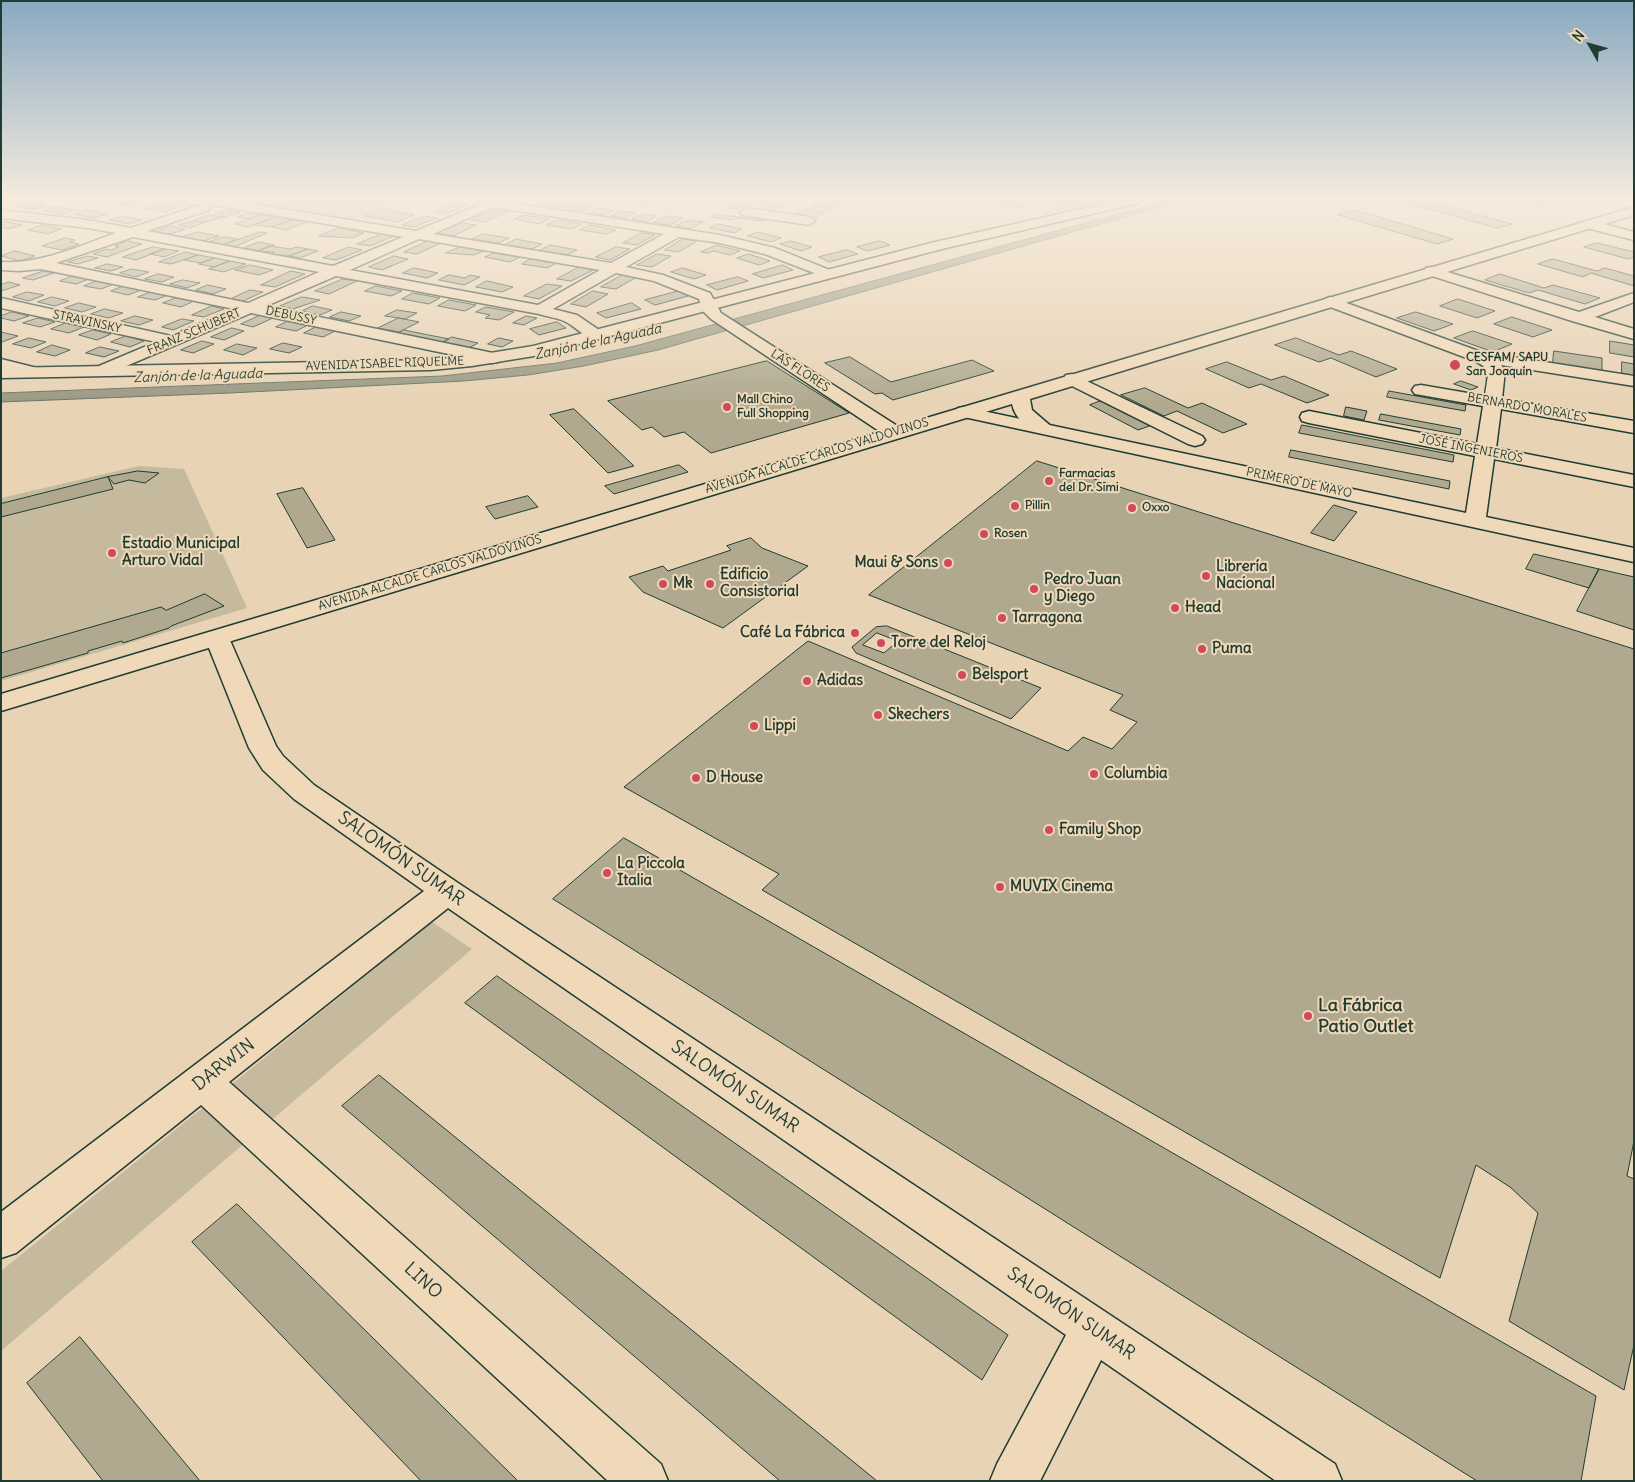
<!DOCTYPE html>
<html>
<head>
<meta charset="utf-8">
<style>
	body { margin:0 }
	#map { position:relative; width:1635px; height:1482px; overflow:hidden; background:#e8d3b4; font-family:Delius,sans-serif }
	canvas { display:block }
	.frame { position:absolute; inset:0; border:2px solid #1f3d34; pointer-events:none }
	.north { position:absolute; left:1565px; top:20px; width:50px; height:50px; -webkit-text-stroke:4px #f0d9b9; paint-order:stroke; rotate:308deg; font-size:14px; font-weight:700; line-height:20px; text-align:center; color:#1f3d34 }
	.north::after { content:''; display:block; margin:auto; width:18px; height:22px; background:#1f3d34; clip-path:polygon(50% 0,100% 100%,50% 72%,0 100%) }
</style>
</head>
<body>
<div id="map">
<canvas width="1635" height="1482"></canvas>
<div class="frame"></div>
<div class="north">N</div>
</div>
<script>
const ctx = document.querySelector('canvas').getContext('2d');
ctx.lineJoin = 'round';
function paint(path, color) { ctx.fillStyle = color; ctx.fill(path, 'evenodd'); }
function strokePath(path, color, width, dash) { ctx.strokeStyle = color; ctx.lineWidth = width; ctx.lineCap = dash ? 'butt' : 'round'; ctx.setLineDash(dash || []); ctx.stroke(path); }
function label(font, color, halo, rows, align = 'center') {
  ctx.font = font + ' Delius,sans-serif'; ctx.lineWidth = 4; ctx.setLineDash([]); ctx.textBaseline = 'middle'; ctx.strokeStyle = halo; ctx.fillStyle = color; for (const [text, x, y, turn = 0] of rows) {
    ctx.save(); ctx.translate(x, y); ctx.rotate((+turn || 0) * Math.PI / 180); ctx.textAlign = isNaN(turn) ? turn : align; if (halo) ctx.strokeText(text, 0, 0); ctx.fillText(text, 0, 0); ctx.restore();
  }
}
paint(new Path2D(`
	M238,199H403L348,221L236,202Z
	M1060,199H1116L1044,214Z
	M139,466L184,469L247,608L1,681V498Z
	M432,922L472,949L1,1351V1271Z`), '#c6ba9e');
const water = new Path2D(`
	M1174,199H1189L658,350L584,366L528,375L464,381L230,393L1,402V393L442,376L557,363L635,346Z`);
paint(water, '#9a9983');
strokePath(water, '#697463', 1);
const building = new Path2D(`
	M123,199L142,202L130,206L111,203Z
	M611,199H661L649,205Z
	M824,199H831L844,200L830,209L811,206Z
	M957,199H1049L1044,203L1039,202L1036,204L1026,203L1021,207Z
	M1402,199H1420L1512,224L1497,228L1397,200Z
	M1512,199H1565L1541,206Z
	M556,201L571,204L561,208L546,206Z
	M763,201L785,204L767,214L744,210L749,207L761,209L768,205L758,203Z
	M27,202L46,206L32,210L14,206Z
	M735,202L747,204L737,209L725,208Z
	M456,203L468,205L447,213L434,212Z
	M158,204L177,208L166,212L146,208Z
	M578,204L593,206L583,211L568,209Z
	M56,206L74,210L61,214L43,210Z
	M598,208L613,210L604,215L589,213Z
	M384,209L414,215L397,222L365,216Z
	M806,209L826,211L813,220L792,217Z
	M88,210L107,214L94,218L75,214Z
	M226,210L240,212L226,217L219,216L224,214L215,213Z
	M493,210L507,212L485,222L471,220Z
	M1355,210L1453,239L1437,244L1338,215Z
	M622,211L636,213L625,218L611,216Z
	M249,213L260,215L249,219L237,217Z
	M642,214L656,216L646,222L632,219Z
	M716,214L738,217L732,220L711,217Z
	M745,214L770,217L764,221L738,218Z
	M209,215L223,217L205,222L193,221Z
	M260,215L275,217L248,227L235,224Z
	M524,215L549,219L539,224L514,219Z
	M122,216L142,220L129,224L109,220Z
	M425,216L437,218L414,227L402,225Z
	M666,216L683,218L670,225L653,223Z
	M275,217L292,220L272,227L254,225Z
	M292,220L307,222L286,230L272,227Z
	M556,220L582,224L572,229L546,225Z
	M1,221H3L22,225L8,229L1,227Z
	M193,221L205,222L190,228L179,225Z
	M686,221H695L703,222L690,229L676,226Z
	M462,223L476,225L453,236L438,233Z
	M718,224L742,229L734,233L710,228Z
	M42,225L61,229L48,234L28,230Z
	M590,225L616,230L607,234L580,230Z
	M170,226L185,229L171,234L155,232Z
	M339,228L364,233L352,238L319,236Z
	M198,232L219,236L203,241L182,237Z
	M260,232L267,233L234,247L223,245Z
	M758,232L781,238L771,242L748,236Z
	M641,233L655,235L637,245L623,243Z
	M382,234L394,236L370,246L357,244Z
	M483,234L509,238L498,243L472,239Z
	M223,237L237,239L223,245L209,242Z
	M65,238L75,240L70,242L79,244L62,250L42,246Z
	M516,239L542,244L532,249L505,245Z
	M683,239L697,241L679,252L665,250Z
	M128,241L142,244L107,257L93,254L106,249L111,250L119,247L115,246Z
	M428,241L441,243L417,254L404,252Z
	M791,241L812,247L801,251L780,244Z
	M880,241L890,245L868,251L857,247Z
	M259,242L274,245L259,251L244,248Z
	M1597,243L1634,252V257L1628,259L1584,247Z
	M550,245L577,250L567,255L539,251Z
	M717,245L740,251L730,255L714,251L708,253L701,252Z
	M270,246L290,249L296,247L308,249L289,256L279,255L274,257L268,255L274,252L257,251Z
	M153,247L165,249L136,260L123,257Z
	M349,247L362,250L336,260L323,258Z
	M460,247L484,251L474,255L446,253Z
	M616,247L630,249L610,260L596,257Z
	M165,249L179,251L164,257L150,254Z
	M308,249L318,251L300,258L289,256Z
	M847,250L858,254L829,262L819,257Z
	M15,251L35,256L20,261L1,256Z
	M186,252L198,255L171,264L159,262Z
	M495,253L520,257L510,262L485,257Z
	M657,254L671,256L652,267L637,265Z
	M749,254L770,261L759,265L737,258Z
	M198,255L215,258L201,263L184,260Z
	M88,256L98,258L78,264L68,262Z
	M394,256L408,259L382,270L369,267Z
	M215,258L230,261L214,267L199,264Z
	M531,259L557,263L547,268L522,264Z
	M1553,259L1597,271L1605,268L1634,276V286L1591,273L1583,277L1538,264Z
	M230,261L246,264L224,272L209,269Z
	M107,264L123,267L111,271L95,268Z
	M250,265L273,270L259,275L235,270Z
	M783,265L793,270L763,278L753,274Z
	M579,267L593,270L571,281L557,279Z
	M414,268L438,273L427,278L403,273Z
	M683,268L706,275L694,279L671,272Z
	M132,269L149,272L136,277L120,273Z
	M44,271L54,273L33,280L23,278Z
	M291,271L305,274L275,287L261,285Z
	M158,274L174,277L162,282L145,279Z
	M1500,274L1544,288L1553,285L1600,298L1585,304L1538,290L1529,293L1485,280Z
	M449,275L465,278L470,275L480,277L464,285L439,280Z
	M622,275L637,277L616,289L601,287Z
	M73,276L89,279L76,284L60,281Z
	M738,277L748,281L717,290L707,285Z
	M343,279L357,281L329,294L315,291Z
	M183,280L200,283L187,288L170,284Z
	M97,281L114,284L101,289L84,286Z
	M487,281L513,287L502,292L476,287Z
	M9,282L20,285L1,291V285Z
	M547,284L562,286L539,299L524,296Z
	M208,285L226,289L213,294L196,290Z
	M124,286L141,290L128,295L111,291Z
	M376,286L402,291L391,296L365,291Z
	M250,290L263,292L243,301L231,299Z
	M593,291L608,294L586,307L571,304Z
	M679,291L688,296L655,305L645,300Z
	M27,292L44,295L29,301L13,297Z
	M151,292L168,295L155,300L138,297Z
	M413,293L440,298L429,304L402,299Z
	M52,297L69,301L55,306L38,302Z
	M302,297L320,300L293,309L280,306Z
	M176,298L194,301L181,307L163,303Z
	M1458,299L1495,311L1477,318L1440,306Z
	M449,300L476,305L465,311L438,306Z
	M79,303L96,307L82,312L65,308Z
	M632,303L641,309L606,318L597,313Z
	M212,306L224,309L204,317L192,315Z
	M313,306L332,310L320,315L302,311Z
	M486,307L514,312L499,320L485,318L490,315L476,312Z
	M105,309L123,313L109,318L91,314Z
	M397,310L417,313L405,319L385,316Z
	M12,312L29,316L14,321L1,318V316Z
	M341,312L361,316L349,321L330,317Z
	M1416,312L1453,324L1434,331L1397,318Z
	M261,315L273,318L253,327L241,324Z
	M135,316L153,320L139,325L121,321Z
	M526,316L537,318L524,325L513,323Z
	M1512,317L1552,330L1533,337L1494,324Z
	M38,318L55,322L40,327L23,323Z
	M399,318L419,322L399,332L378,328Z
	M182,319L194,321L173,330L162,327Z
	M288,321L308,325L296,331L276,327Z
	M557,322L566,328L539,335L530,329Z
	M66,323L84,327L69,333L51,329Z
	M316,327L335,331L323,337L304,333Z
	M232,328L244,331L224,340L211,337Z
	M93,330L111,334L97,340L79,335Z
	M404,330L449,339L437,345L392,336Z
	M1473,331L1512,344L1493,352L1454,338Z
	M1,332L18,336L2,342Z
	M126,336L144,341L130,347L111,342Z
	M452,337L478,343L467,349L441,343Z
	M29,338L46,342L31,348L13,344Z
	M499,338L513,341L502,347L488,344Z
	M1296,338L1339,355L1351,351L1397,369L1376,377L1331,358L1319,362L1275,345Z
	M202,341L214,344L193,353L181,350Z
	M1610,341L1634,345V357L1610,353Z
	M283,343L302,347L289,353L270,349Z
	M237,344L257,348L243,355L224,350Z
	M52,345L70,350L55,356L37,352Z
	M100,347L119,351L104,357L86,353Z
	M1554,351L1602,358V371L1553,363Z
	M850,357L891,382L972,360L994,371L893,400L882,393L875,394L825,363Z
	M767,361L849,413L711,453L684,432L664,437L652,427L642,430L608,401Z
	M1227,362L1271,380L1284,376L1329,395L1307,403L1261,384L1249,388L1206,369Z
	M1622,362L1634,364V377L1622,375Z
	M1461,381L1478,387L1471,390L1454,384Z
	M1145,388L1188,408L1202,403L1247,424L1223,433L1177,411L1164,416L1121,395Z
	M1389,391L1466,405L1465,411L1387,397Z
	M1106,399L1155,424L1138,430L1090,405Z
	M1346,407L1367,411L1364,420L1344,416Z
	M574,409L634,466L608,473L550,415Z
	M1381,414L1461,429L1460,435L1379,420Z
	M1302,425L1454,455L1453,462L1299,433Z
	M1291,450L1450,481L1449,489L1289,457Z
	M1037,461L1634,649V1141L1627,1176L1634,1179V1345L1624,1390L1509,1321L1538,1213L1510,1187L1476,1165L1440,1278L762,890L779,874L624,787L808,641L1068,751L1083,737L1112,749L1137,722L1110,710L1123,695L869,595Z
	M679,465L688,472L614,494L605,486Z
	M138,471L159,473L145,483L129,480L114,484L108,477Z
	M108,477L113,489L1,517V504Z
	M303,488L335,540L307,548L277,494Z
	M528,496L538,507L495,519L486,507Z
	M1334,505L1357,512L1334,541L1311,533Z
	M751,538L762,548L808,566L723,628L643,592L629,577L663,566L668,571L731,550L727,546Z
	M1534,554L1599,569L1589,588L1526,569Z
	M1599,569L1634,577V630L1577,611Z
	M205,594L224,606L171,626L169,628L123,643L122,641L88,651V653L1,678V653L161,607L166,610Z
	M887,626L1041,688L1011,719L856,653L852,647L876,627Z
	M877,633L898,641L884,653L863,645Z
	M624,838L1596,1396L1581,1481H1477L553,899Z
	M497,976L1008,1335L982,1380L465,1003Z
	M379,1075L877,1481H780L342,1106Z
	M237,1204L518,1481H421L192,1242Z
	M80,1337L200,1481H103L27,1383Z`);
paint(building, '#b0a990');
strokePath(building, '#1f3d34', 1);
const minor = new Path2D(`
	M157,199H222L416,231L479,205L477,202L479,199H508L506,202L720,235L775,248L832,271L834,274L832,277L827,278L765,254L720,243L679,237L626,267L663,275L710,293L721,313L902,429L904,433L902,437L895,439L888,437L711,319L703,311L699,299L654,281L616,273L553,309L577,315L602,332L604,335L602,338C587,342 578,328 566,322C559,318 548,317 539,314L336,276L266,306L498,354L500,358L498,362L492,363L251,313L105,375L99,374L96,370L99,366L156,342L1,308V298L171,336L234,309L41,269L19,271L1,270V262C42,264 78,246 116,233L87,228L1,218V210L87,220L131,228L200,205L163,203ZM210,205L220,206L403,237L333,266L147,231L209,210ZM493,207L664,234L611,263L433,234ZM133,237L319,272L248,303L56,263ZM419,239L600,270L538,305L350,270Z
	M746,208L809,217L815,221L809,225L742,215L740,212Z
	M1588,220L1634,232V240L1583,227L1582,224Z
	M1431,267L1579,312L1634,293V302L1595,317L1634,329V339L1572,321L1426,274L1424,271L1426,268Z
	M1330,297L1481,352L1634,376V386L1501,365L1505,370L1502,399L1634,421V433L1501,409L1496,448L1634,475V487L1494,459L1486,517L1634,548V562L964,417L958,416L955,412L958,408L964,407L1466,513L1475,456L1309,423L1302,421L1300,417L1302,413L1309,411L1477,444L1483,406L1421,395L1415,394L1412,390L1415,386L1421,385L1485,396C1487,375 1494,369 1472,360L1325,305L1322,302L1325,299Z
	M1,359L37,368L40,372L37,376L31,377L1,369Z
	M1072,374L1202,436L1205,440L1202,444L1195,446L1188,444L1066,383L1063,379L1066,375Z
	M217,631L226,633L229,638L276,746L283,756L314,785L458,883L1335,1464L1342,1481H1276L1101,1360L1040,1481H990L997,1464L1066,1335L448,908L229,1082L661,1464L668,1481H608L201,1105L16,1253L1,1258V1212L424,891L294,799L263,770L249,748L205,638L208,633Z`);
const major = new Path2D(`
	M1125,199H1145L1139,203L942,249L534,356L472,366L431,370L1,378V368L431,360L472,356L533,346L935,242Z
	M1634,207V215L1030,399L1032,410L1053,428L1051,432C1034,436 1015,420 1012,404L1,711V694Z`);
strokePath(minor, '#1f3d34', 3);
strokePath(major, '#1f3d34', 3);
paint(minor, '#f0d9b9');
paint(major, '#f0d9b9');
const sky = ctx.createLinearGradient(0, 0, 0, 406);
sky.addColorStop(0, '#89a9c0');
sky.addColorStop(0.49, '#f5ebdd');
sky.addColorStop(1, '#f5ebdd00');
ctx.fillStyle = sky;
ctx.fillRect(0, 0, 1635, 406);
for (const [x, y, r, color] of [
	[1455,365,6,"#d1495b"],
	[727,407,5,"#d1495b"],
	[1049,481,5,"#d1495b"],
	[1015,506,5,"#d1495b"],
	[1132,508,5,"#d1495b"],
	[984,534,5,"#d1495b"],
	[112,553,5,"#d1495b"],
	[948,563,5,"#d1495b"],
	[1206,576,5,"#d1495b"],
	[663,584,5,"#d1495b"],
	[710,584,5,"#d1495b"],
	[1034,589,5,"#d1495b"],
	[1175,608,5,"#d1495b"],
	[1002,618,5,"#d1495b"],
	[855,633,5,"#d1495b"],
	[881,643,5,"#d1495b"],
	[1202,649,5,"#d1495b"],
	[962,675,5,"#d1495b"],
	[807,681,5,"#d1495b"],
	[878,715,5,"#d1495b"],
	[754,726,5,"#d1495b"],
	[1094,774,5,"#d1495b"],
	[696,778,5,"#d1495b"],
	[1049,830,5,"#d1495b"],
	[607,873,5,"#d1495b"],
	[1000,887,5,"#d1495b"],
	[1308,1016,5,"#d1495b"]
]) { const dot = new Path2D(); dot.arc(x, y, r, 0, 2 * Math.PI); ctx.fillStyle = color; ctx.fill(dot); strokePath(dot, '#f0d9b9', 2); }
label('12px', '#1f3d34', '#f0d9b9', [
	["DEBUSSY",291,316,12],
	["STRAVINSKY",87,322,12],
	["FRANZ SCHUBERT",194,332,-23],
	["AVENIDA ISABEL RIQUELME",385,364,-2],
	["LAS FLORES",800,371,33],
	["BERNARDO MORALES",1527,408,10],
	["JOSÉ INGENIEROS",1471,449,11],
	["AVENIDA ALCALDE CARLOS VALDOVINOS",817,456,-17],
	["PRIMERO DE MAYO",1299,483,12],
	["AVENIDA ALCALDE CARLOS VALDOVINOS",430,573,-17]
]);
label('bold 12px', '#1f3d34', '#f0d9b9', [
	["CESFAM/ SAPU",1466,358],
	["San Joaquín",1466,372],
	["Mall Chino",737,400],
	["Full Shopping",737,414],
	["Farmacias",1059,474],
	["del Dr. Simi",1059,488],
	["Pillin",1025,506],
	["Oxxo",1142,508],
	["Rosen",994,534]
], 'left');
label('italic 14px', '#314b40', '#f0d9b9', [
	["Zanjón de la Aguada",598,342,-12],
	["Zanjón de la Aguada",198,376,-2]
]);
label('bold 15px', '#1f3d34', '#f0d9b9', [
	["Estadio Municipal",122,544],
	["Arturo Vidal",122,561],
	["Maui & Sons",938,563,"right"],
	["Librería",1216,567],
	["Nacional",1216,584],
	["Edificio",720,575],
	["Consistorial",720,592],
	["Pedro Juan",1044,580],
	["y Diego",1044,597],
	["Mk",673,584],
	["Head",1185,608],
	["Tarragona",1012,618],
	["Café La Fábrica",845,633,"right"],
	["Torre del Reloj",891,643],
	["Puma",1212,649],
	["Belsport",972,675],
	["Adidas",817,681],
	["Skechers",888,715],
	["Lippi",764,726],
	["Columbia",1104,774],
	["D House",706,778],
	["Family Shop",1059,830],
	["La Piccola",617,864],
	["Italia",617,881],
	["MUVIX Cinema",1010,887]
], 'left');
label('18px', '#1f3d34', '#f0d9b9', [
	["SALOMÓN SUMAR",401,859,35],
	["DARWIN",224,1065,-38],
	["SALOMÓN SUMAR",735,1087,34],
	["LINO",423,1281,42],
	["SALOMÓN SUMAR",1071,1314,34]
]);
label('bold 18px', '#1f3d34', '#f0d9b9', [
	["La Fábrica",1318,1006],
	["Patio Outlet",1318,1027]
], 'left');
</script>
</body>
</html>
